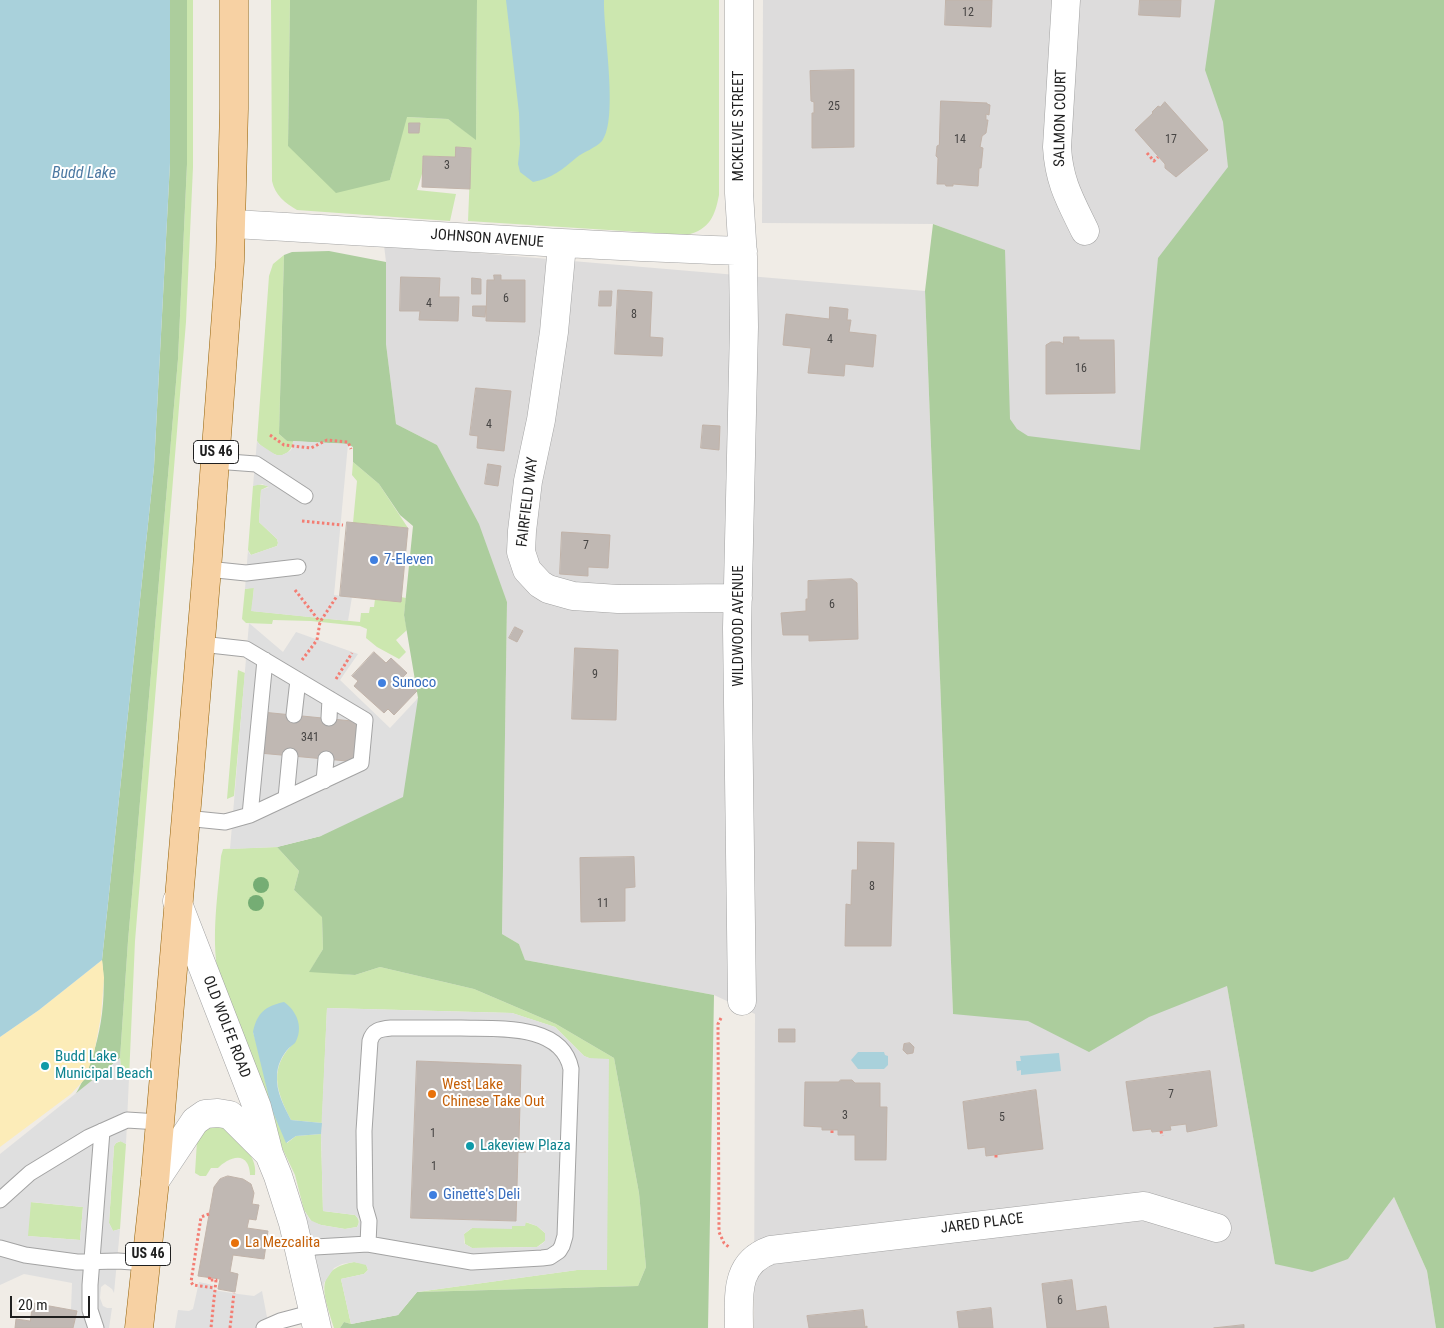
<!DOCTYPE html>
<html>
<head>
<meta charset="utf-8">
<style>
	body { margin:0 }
	#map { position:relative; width:1444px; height:1328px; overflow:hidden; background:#f0ece6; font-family:"Roboto Condensed",sans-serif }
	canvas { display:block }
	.scale { position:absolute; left:10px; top:1296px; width:80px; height:22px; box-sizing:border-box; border:2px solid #1f1f1f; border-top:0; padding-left:6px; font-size:15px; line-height:18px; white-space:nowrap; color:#1f1f1f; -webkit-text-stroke:4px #fff; paint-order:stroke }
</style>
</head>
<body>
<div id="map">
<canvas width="1444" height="1328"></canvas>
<div class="scale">20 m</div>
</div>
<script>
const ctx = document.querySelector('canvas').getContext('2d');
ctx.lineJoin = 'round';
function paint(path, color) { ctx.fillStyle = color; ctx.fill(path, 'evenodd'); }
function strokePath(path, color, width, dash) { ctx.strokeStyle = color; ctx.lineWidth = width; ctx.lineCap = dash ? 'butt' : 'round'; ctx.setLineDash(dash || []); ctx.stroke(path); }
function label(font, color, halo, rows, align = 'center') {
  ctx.font = font + ' "Roboto Condensed",sans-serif'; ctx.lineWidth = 4; ctx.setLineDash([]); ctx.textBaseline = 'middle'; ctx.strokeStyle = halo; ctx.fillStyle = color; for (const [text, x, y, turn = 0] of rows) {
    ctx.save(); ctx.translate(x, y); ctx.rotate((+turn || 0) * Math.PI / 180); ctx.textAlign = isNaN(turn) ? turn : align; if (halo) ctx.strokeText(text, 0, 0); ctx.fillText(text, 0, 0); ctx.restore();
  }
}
paint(new Path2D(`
	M763,0H1248L1245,173L1140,450L1006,443L1004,250L933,224L762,223Z
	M384,245L925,291L953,1014L1227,986L1275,1264L1348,1259L1394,1197L1427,1271L1436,1328H754L755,1014L714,995L525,960L519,944L502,934L507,602L437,445L396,424L386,344V262Z`), '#dddcdc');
paint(new Path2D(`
	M187,0H193V167L186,322L135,941L129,1078L121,1070L120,1058L128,941L178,359L187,164Z
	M271,0H290L288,146L390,180L406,117L448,119L476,139L477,0H719V195C715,216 710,229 687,235L468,221L471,148L456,147L455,157L423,156L422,174L417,190L456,194L450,221L297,210C285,203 275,195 272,181Z
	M284,255L279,434L287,441H293C293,449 286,457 277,455C271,454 260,446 257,441L269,276L273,264Z
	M353,462L379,484L408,528L353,523L357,481L352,475Z
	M256,484L269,486L261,490L259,522L277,539L278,543L277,546L251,555L248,550L253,486Z
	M254,587L252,611L360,622L361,613H369L370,607H374L375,599L401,601V597L406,598L404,615L407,630L396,640L406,652L399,659L377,647L366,638L367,629L360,626L311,621L273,620L272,624L246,623L242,619L245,589Z
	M238,670L245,673L234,796L227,799Z
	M277,847L299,871L294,890L322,916L323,949L310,971L355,975L380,967L474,989L556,1024L614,1058L639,1193L646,1267L638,1286L417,1292L577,1270H607V1125L589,1058L584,1056L555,1027L512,1013L327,1008L322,1123L291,1120C276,1091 268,1067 295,1042L253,1032L287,1143L296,1136L321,1134L323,1211L355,1215C359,1219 360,1222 357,1227L345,1229L321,1225L312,1222L304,1210L295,1175L268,1118L218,974C211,935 218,895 221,856L223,849Z
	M221,1124C235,1137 258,1154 255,1175H250C250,1172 249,1166 247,1163C240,1152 225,1161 218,1168H211L206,1176H200L195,1173L197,1141L205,1127Z
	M121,1141L126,1144L120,1229L113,1231L109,1223L114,1146L116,1143Z
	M30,1202L83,1207L80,1240L27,1236Z
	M525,1222L537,1226L545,1233V1241L537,1247L472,1248L465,1244L464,1234L472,1228H512V1226Z
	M354,1262L366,1264L368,1270L364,1274L341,1279L351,1324L344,1322L340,1328H334C325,1297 311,1270 354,1262Z`), '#cce7af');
paint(new Path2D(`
	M170,0H187V164L178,359L128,941L120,1058L74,1097C98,1057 108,1006 102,960L154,467L170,163Z
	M290,0H477L476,140L448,119L407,117L390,180L336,193L288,146Z
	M1215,0H1444V1328H1436L1427,1271L1394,1197L1348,1259L1312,1272L1275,1264L1227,986L1149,1017L1089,1052L1028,1021L953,1014L925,291L933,224L1005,250L1010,419L1017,429L1028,436L1140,450L1158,258L1228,167L1223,122L1205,70Z
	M329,251L386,262V344L396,424L437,445L479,524L507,602L502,934L519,944L525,960L714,995L708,1328H340L344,1322L351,1324L398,1315L417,1292L638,1286L646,1267L639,1193L614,1058L556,1024L474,989L380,967L355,975L309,972L323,949L322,917L294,890L299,871L277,847L321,836L418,698L404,615L413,526L400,515L379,484L353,462V447L348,444L287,441L279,434L284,255L292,252Z`), '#accd9d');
paint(new Path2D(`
	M102,960L104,978L101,1016L94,1053L85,1079L71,1094L0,1147V1037L39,1010Z`), '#fcecb8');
paint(new Path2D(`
	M257,441L259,444L276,455H282L290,451L293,447V441L348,444L334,595L352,597L348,621L251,611L254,588L245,589L248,550L249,553L251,555L277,546L278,543L277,539L259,522L261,490L269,487L262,484L253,486Z
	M249,623L283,652L296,632L358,654L340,680L390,728L418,698L403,797L321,836L277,847L230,849Z
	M327,1008L512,1013L555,1027L584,1056L589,1058L609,1059L607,1270H577L417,1292L398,1315L351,1324L341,1279L364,1274L368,1270L366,1265L354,1262L342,1264L334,1268L324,1283L323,1291L304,1210L310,1220L321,1225L345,1229L357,1227L359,1223V1219L355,1215L323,1211L321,1134ZM418,1061L521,1065L519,1141H526V1152H518L516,1221L412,1218ZM526,1222L537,1226L545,1233V1241L542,1244L537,1247L472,1248L465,1244L464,1242V1234L472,1228L512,1229V1226H525Z
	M120,1058L121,1070L129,1078L126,1144L120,1141L116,1143L114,1146L109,1223L113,1231L120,1229L114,1293L112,1289L105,1284L101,1287L100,1298L103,1306L107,1308H112L109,1328H73L76,1311L71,1310L72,1283L24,1274L0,1285V1154ZM31,1202L83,1207L80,1240L28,1236Z
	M199,1282L213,1285V1290L238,1294L254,1296L262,1291L269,1328H175L178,1310L189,1311L193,1309Z`), '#dfdfdf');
paint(new Path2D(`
	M0,0H170V163L154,467L102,960L39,1010L0,1037Z
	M506,0H604C603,30 619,119 602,141C596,148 583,152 576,158C563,169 551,179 533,182L520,172L518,164L520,144L519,113Z
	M284,1002C297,1011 304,1028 295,1043C293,1045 291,1046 289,1048C282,1055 277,1066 277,1076C276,1092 284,1106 291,1120L322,1123L321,1134L296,1136L286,1143L272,1110L253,1032C257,1013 265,1006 284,1002Z
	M858,1052H884L885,1055L888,1056V1065L884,1069H858L851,1060Z
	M1059,1053L1061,1071L1021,1075V1070L1017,1071L1016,1061H1021L1020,1056Z`), '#a9d1db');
const building = new Path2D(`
	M946,0H992L991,27L945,25Z
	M1140,0H1181L1180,17L1139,15Z
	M854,70V147L812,148V113H814V102L811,101L810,71Z
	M941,101L987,103V104L990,105L989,115L986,114V120H988L986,133L982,136L980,147L983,148L981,168H979L978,186L953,184V186H946L945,184H937L938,158L936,156L937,146L939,145Z
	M1165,102L1208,150L1176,177L1165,168V164L1135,130L1153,113L1152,112L1158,106L1160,107Z
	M409,123H420L419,133H409Z
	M456,147L471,148L470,189L422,187L423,156L455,157Z
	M494,275H501V280H525V322L486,321L487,280H494Z
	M401,277L440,278L439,297H459L458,321L419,320L420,311H400Z
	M472,278L481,279V294H472Z
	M618,290L652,292L650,337L663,338L662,356L615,354Z
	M600,291H612L611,306H599Z
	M473,306H486L485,317L473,316Z
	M830,307L848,309L847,320H851L849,332L876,335L873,367L845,364L844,376L808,373L811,348L783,345L786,314L829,319Z
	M1064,337H1079V340H1114L1115,393L1046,394V345L1051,342H1060L1063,344Z
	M476,388L511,391L504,451L477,448L478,436L470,435Z
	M703,425L720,426L719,450L701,448Z
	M488,464L501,466L498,486L485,484Z
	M347,522L408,528L401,602L340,596Z
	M562,532L610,535L608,568L588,567V576L560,574Z
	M852,579L857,583L858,639L809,641V635H783L781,613L806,611V599H808V581Z
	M515,627L523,631L517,642L509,638Z
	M575,648L618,650L616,720L572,719Z
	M374,652L386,663L391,658L407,673L402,678L417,691L394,715L388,709L384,713L354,686L358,681L352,676Z
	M262,712L362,722L358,762L259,753Z
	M858,842L894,843L891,946H845L846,904L851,905L852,870H857Z
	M634,857L635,887L625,888V921L581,922L580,858Z
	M779,1029H795V1042H779Z
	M910,1043L914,1047L913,1053L907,1054L903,1050L904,1044Z
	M417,1061L521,1065L519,1141H526V1152H518L516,1221L411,1218Z
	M1210,1071L1217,1126L1187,1132L1186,1124L1170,1126L1171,1130L1152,1132L1151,1129L1133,1131L1126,1082Z
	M841,1080H852L855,1083H880V1107H887L886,1160H855V1135H838V1130H822V1127L804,1126L805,1082H838Z
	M1036,1090L1043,1149L986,1156L985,1147L968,1149L963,1102Z
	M228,1176L243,1179L251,1184L254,1193L252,1204L259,1205L256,1220L249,1219L247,1228L268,1231L264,1259L233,1255L230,1272L238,1274L235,1292L218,1289L220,1279L198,1276L214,1187L220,1179Z
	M1072,1280L1076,1311L1106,1306L1109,1328H1047L1042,1284Z
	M33,1303L77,1311L73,1328H15L16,1319L30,1321Z
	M991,1308L993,1328H959L957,1312Z
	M863,1310L865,1327L867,1326V1328H809L807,1316Z
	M1244,1325V1328H1214Z`);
paint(building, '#c0b8b3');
strokePath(building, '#c1b3a9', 1);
const service = new Path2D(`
	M215,461L256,464L305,496
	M207,569L246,573L298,567
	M294,715L298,680
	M329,718L330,699
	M324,781L326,759
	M286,798L290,756
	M250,815L265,660
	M185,818L225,822L250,815L361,763L365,720L246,649L201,644
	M0,1200L30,1173L89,1137L127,1120L159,1122
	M0,1248L25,1255L77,1262L118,1261L147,1263
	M300,1251L315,1247L368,1244L472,1262L542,1258L550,1257L559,1251L562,1246L565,1236L571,1069C562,1023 497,1029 461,1028C438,1028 414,1028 391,1028C380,1029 373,1030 370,1041L364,1131L365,1207L369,1221L368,1244
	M96,1328L90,1310V1285L102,1131
	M264,1328L280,1321L314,1312`);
const minor = new Path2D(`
	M739,0V193L743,257L744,327L737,628L742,1001
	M1066,0L1057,147C1059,182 1070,200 1085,231
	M232,224C402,233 572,246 743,251
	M562,245L554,332L541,420L528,481L522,531L521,552L527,570L540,584L548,589L573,596L618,599L738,598
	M739,1328C739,1296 734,1263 771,1250L1144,1206L1217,1228`);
const tertiary = new Path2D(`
	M177,901L257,1107L269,1154L278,1176L293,1223L317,1328
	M155,1181L195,1121L205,1114L218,1113L230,1115L268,1153`);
const primary = new Path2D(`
	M139,1328L155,1181L207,569L230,261L234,109V0`);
strokePath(service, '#a3a3a3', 17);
strokePath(minor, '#a3a3a3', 29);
strokePath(tertiary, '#a3a3a3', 29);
strokePath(primary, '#936107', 29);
strokePath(new Path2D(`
	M1147,153L1154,161L1158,157
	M270,435L284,445L311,448L327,440L348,442L351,449
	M302,521L343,525
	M295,590L320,622
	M302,660L317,640L320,622L337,596
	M336,679L352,653
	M721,1018L718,1024L719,1232L724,1243L730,1248
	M1161,1131L1162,1136
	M832,1133V1130
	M996,1155V1159
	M209,1214L201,1217L191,1282L193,1285L215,1288
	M210,1277L209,1280H216L211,1328
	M230,1328L234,1293`), '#f37d73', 3, [2.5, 2.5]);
strokePath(service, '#fff', 15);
strokePath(minor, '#fff', 28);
strokePath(tertiary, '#fff', 28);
strokePath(primary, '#f7d1a3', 28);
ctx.fillStyle = '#75ad74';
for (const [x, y] of [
	[261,885],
	[256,903]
]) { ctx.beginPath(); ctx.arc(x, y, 8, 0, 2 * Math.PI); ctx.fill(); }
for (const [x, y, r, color] of [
	[374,560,5,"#3f7fe0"],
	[382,683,5,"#3f7fe0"],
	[45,1066,5,"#0f9aa8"],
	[432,1094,5,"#e8710a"],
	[470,1146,5,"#0f9aa8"],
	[433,1195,5,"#3f7fe0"],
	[235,1243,5,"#e8710a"]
]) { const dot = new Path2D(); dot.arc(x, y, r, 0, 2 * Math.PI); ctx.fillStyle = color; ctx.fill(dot); strokePath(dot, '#fff', 2); }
label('12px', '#474544', null, [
	["12",968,13],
	["25",834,107],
	["14",960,140],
	["17",1171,140],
	["3",447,166],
	["6",506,299],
	["4",429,304],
	["8",634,315],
	["4",830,340],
	["16",1081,369],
	["4",489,425],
	["7",586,546],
	["6",832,605],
	["9",595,675],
	["341",310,738],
	["8",872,887],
	["11",603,904],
	["7",1171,1095],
	["3",845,1116],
	["5",1002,1118],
	["1",433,1134],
	["1",434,1167],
	["6",1060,1301]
]);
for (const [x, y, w] of [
	[216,452,45],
	[148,1254,45]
]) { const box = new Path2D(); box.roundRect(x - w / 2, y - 11.5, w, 23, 4); ctx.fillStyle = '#fff'; ctx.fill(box); strokePath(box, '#1f1f1f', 1); }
label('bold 14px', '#1f1f1f', null, [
	["US 46",216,452],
	["US 46",148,1254]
]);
label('15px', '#1f1f1f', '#fff', [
	["SALMON COURT",1061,118,-89],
	["MCKELVIE STREET",739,126,-90],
	["JOHNSON AVENUE",487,239,4],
	["FAIRFIELD WAY",528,502,-83],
	["WILDWOOD AVENUE",739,626,-90],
	["OLD WOLFE ROAD",226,1027,69],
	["JARED PLACE",982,1224,-7]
]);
label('15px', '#366cbe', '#fff', [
	["7-Eleven",384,560],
	["Sunoco",392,683],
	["Ginette's Deli",443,1195]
], 'left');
label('15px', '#0d838f', '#fff', [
	["Budd Lake",55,1057],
	["Municipal Beach",55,1074],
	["Lakeview Plaza",480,1146]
], 'left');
label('15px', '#c56008', '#fff', [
	["West Lake",442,1085],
	["Chinese Take Out",442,1102],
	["La Mezcalita",245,1243]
], 'left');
label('italic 16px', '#4d7aa3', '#fff', [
	["Budd Lake",84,174]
]);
</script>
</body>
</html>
